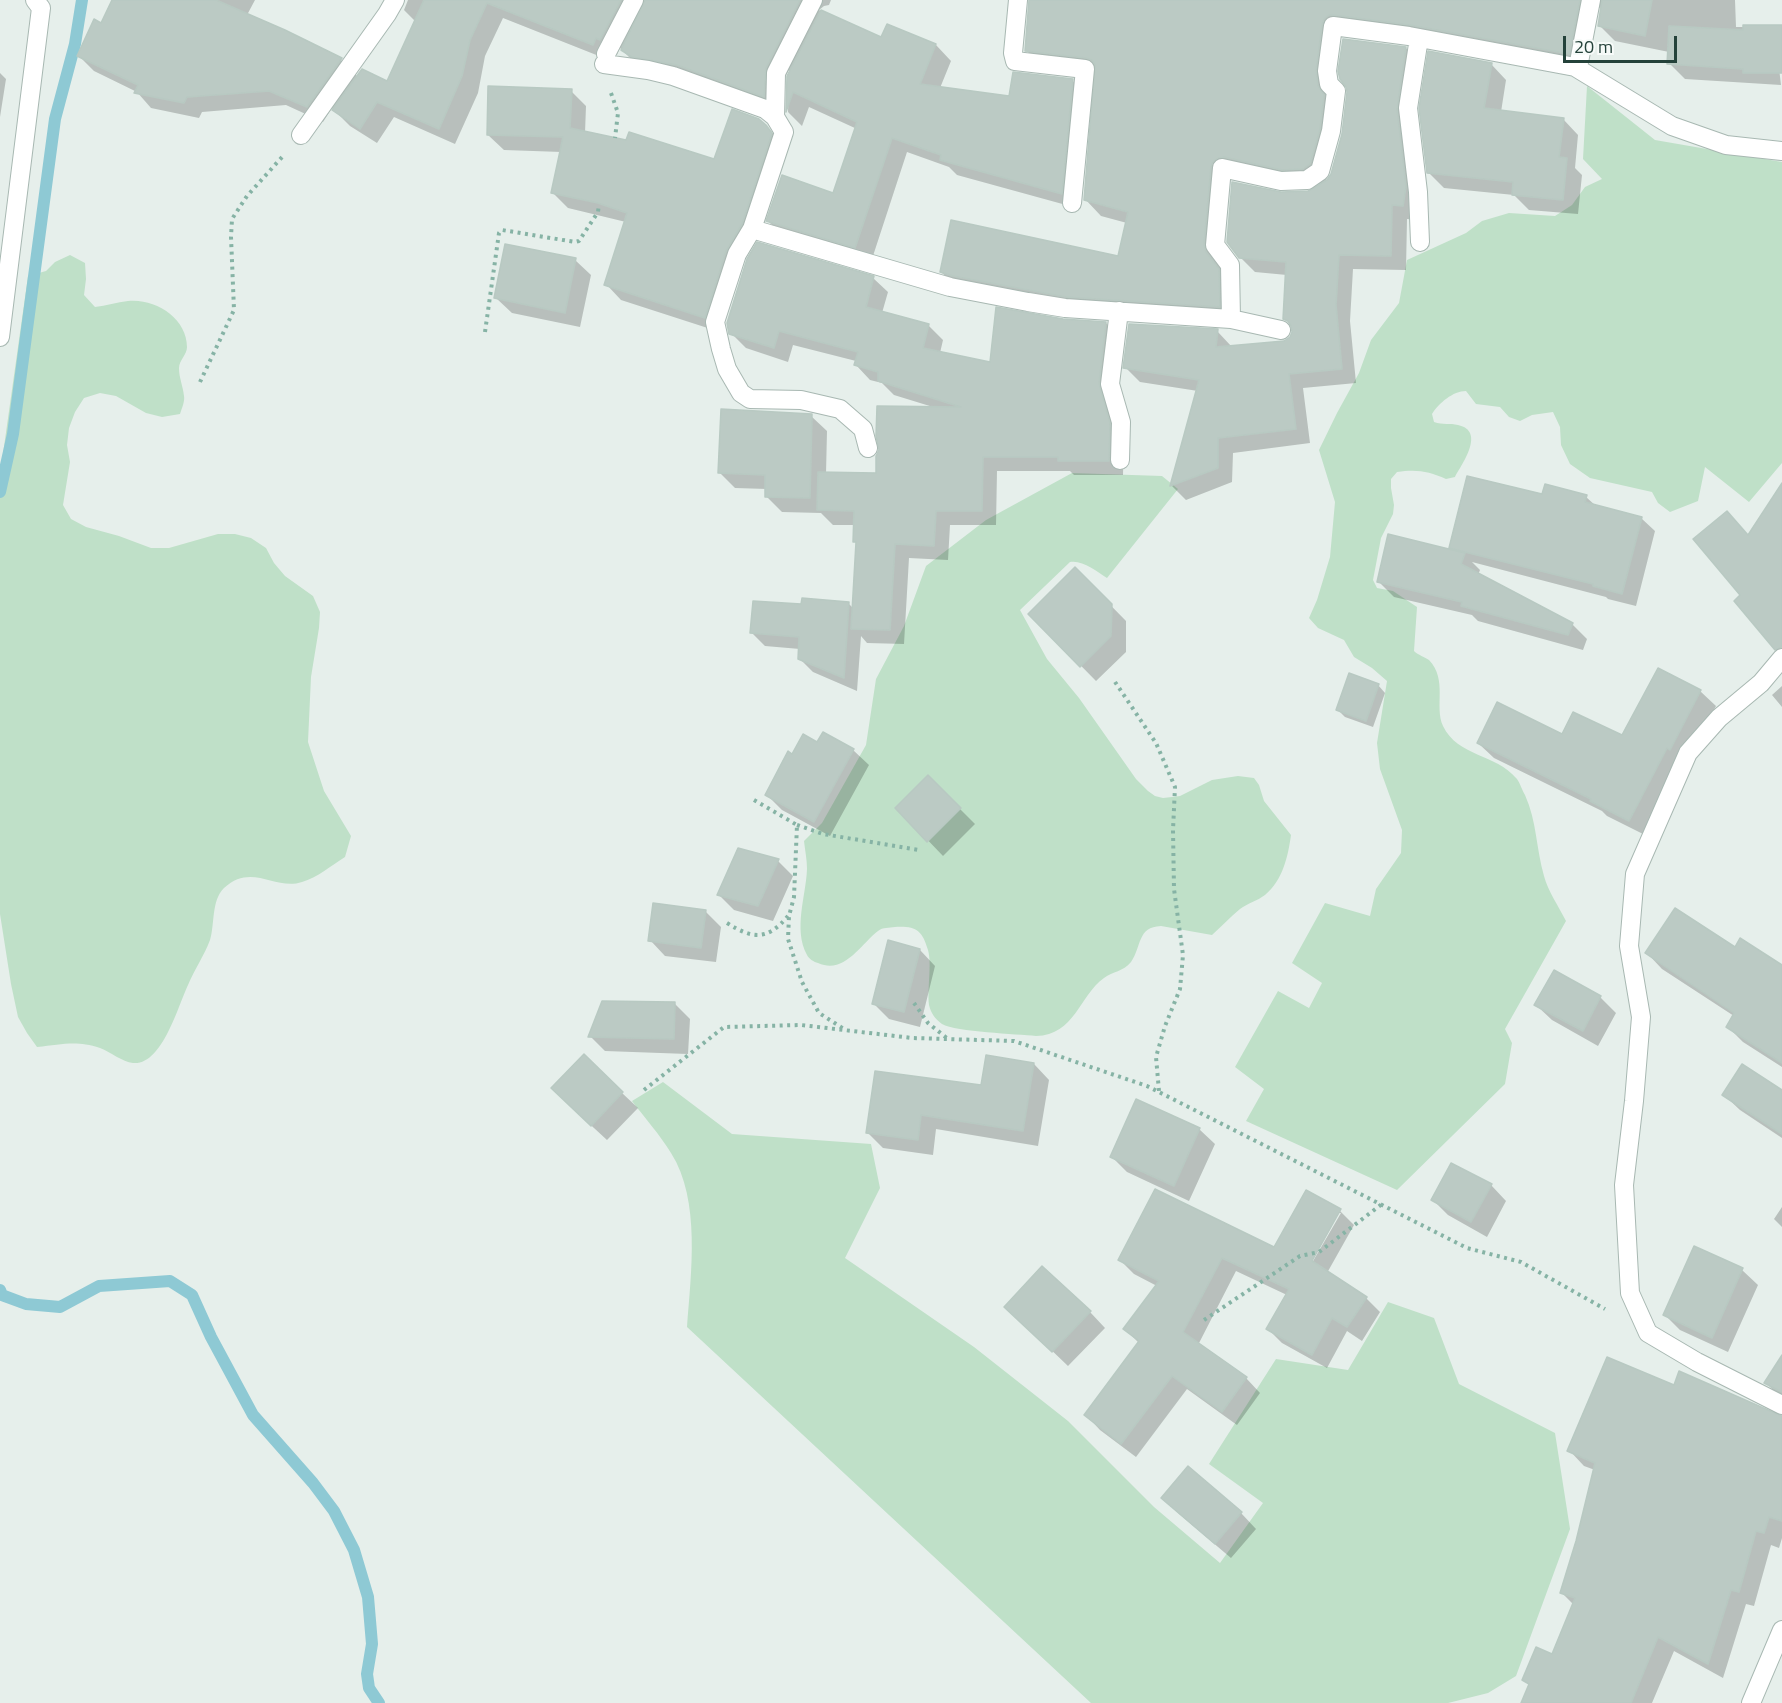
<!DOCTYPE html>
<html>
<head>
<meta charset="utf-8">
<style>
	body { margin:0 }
	#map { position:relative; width:1782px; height:1703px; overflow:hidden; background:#e6efeb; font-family:"Titillium Web",sans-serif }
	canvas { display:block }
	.scale { position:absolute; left:1563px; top:36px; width:114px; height:27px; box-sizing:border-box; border:3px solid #24423a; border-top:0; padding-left:8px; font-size:18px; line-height:21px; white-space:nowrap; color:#24423a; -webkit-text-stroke:4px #f7fbf9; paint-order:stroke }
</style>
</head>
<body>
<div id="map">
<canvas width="1782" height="1703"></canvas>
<div class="scale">20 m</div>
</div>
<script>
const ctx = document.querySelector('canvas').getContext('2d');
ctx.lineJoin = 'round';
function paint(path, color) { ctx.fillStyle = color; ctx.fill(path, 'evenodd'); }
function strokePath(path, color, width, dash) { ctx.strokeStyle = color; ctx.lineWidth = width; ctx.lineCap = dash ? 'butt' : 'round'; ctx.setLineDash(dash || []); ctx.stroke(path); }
paint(new Path2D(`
	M1587,86L1655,140L1782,162V463L1749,502L1705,467L1698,501L1670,512L1658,503L1652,492L1590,478L1570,464L1561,445L1560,427L1553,412L1532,415L1520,421L1509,417L1500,407L1476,404L1466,391C1453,391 1439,403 1432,414L1434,422C1443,425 1450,423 1458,425C1486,431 1462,464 1455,477L1446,479C1429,471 1416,469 1397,472L1391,479V488L1394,505L1393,514L1381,538L1373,580L1377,588L1393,591L1417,607L1414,651C1418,655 1425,657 1429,660C1448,680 1434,706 1443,726C1458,757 1495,753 1517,779C1520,783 1522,790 1525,795C1537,822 1536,848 1544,876C1548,891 1559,907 1566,921L1505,1029L1512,1043L1505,1084L1397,1190L1246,1121L1264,1089L1235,1067L1278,991L1309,1008L1322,983L1292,963L1325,903L1370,916L1376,889L1401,853L1402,830L1380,769L1377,743L1387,681L1372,668L1354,657L1344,640L1318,628L1309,618L1317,600L1330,557L1335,502L1319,450L1337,413L1359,373L1371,340L1399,303L1407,260L1466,233L1482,221L1509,213L1555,216L1572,205L1585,187L1602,179L1583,159Z
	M70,255L85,263L86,279L84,295L95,307C106,306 117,302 128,301C155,298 187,318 187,347C187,355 179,360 179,368C179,378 183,386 184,396C185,401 182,408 180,414L162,417L146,413L116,396L100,393L84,398L75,412L69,428L67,445L70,462L63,505L71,519L86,527L119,536L151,548H169L218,534H235L251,538L266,548L274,563L285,576L313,596L320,612L319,628L311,677L308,742L324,791L351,836L345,857C332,865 317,878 302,882C275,891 252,862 224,888C211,901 215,924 210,940C204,956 194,970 188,985C178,1006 162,1066 133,1063C122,1062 111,1052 100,1048C75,1040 62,1045 37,1047L27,1033L18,1017L11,984L0,914V475L28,276L46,271L55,262Z
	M1072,473L1162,476L1178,489L1107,578C1096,571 1083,560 1070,562L1020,610L1047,659L1079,698L1136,779L1148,791L1155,796L1163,798L1172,797L1180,796L1212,780L1238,776L1254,778L1259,785L1264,801L1291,835C1288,856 1283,880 1265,895C1257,901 1248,903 1240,909C1230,917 1222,926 1212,935L1161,926C1137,927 1142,946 1131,962C1123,972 1113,971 1104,978C1079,996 1075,1035 1036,1036C1017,1034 956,1032 942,1024C935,1019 931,1013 929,1005C927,989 932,964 928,950C922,930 916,926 895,927C889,928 883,927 878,931C860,945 844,975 818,963C814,962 809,959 807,955C793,929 806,896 807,869C807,860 805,850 804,841L822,823L866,745L876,679L904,626L926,566L986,520Z
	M663,1082L732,1134L871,1144L880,1188L845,1258L974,1347L1068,1421L1154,1507L1220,1563L1263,1503L1209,1464L1276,1359L1348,1370L1388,1302L1434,1318L1459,1384L1555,1433L1570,1529L1516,1676L1488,1693L1448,1703H1091L687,1327C691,1274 701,1200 671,1153C660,1135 645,1118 632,1101Z`), '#bfe0c8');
paint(new Path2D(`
	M114,0H255L247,15L341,60L358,77L387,83L416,22L404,10L408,0H831L829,5L824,6L819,10L882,39L888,26L936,45L951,61L940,88L1010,98L1072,80L1087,96L1077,208L957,175L949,167L907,152L871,262L783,236L768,221L834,195L857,129L809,107L802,126L788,112L789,70L781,84L780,112L638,66L620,48L617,55L612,53L609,60L503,18L485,56L478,93L455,144L394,117L377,143L350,126L332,108L323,122L286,105L202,112L199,118L151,108L137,92L94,71L79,56L102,25Z
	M1030,0H1735L1736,27H1760L1776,43L1781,85L1685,79L1669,63V52L1615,41L1599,25L1602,7L1599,8L1596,14L1585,70L1428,40L1339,36L1331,86L1335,145L1325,185L1406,48L1420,63L1411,122L1418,220L1407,219L1406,270L1353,269L1350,321L1356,383L1303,388L1310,443L1233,453L1232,482L1186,500L1172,486L1198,391L1140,382L1125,367L1217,331L1232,347L1284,342L1290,339L1294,332L1293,327L1284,318L1287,275L1255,272L1240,257L1281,194L1308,193L1323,184L1299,185L1228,178L1222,269L1235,322L958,288L941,272L1119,258L1127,223L1101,216L1085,199L1097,73L1042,66L1026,50Z
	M1491,64L1506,80L1501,112L1563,119L1578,135L1575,168L1582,175L1578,214L1529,210L1514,195L1444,188L1428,172Z
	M0,73L6,79L0,117Z
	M571,91L586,106L585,133L715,161L765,126L782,142L786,150L757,240L741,266L720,332L621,300L606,284L626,222L568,208L553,193L562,152L504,150L488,135Z
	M575,260L591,275L580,327L512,313L496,298Z
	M873,278L888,292L882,313L928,325L943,340L940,353L992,364L1063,321L1106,323L1120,338L1113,399L1124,439L1123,475H1074L1070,471H997L996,525H950L948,560L909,558L904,644L867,643L861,636L857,691L813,672L799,658L800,649L765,646L752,633L803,606L848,603L853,608L857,544L855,541V525H833L821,513L782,512L766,496L767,489L735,488L719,472L811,416L827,431L826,474L877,475L933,407L894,395L882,383L870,380L856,365V361L793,345L788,362L746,348L731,333Z
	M1543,496L1586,497L1596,506L1641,518L1655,531L1636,606L1608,599L1606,597L1472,562L1480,570L1478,575L1572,624L1587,639L1583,650L1478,621L1472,615L1394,597L1378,581L1457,553L1451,547Z
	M1075,569L1126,621V652L1096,681L1030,614Z
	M1378,685L1385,693L1373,727L1345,717L1338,710Z
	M1782,686V707L1772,695Z
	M1700,691L1716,706L1686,764L1645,835L1607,816L1602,811L1494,758L1478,743L1563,736L1623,737Z
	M818,744L853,750L869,765L830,836L782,810L767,795L793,756Z
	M928,777L975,824L943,856L897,808Z
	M778,861L793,876L773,921L734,910L718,894Z
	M706,912L721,927L716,962L665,956L650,940Z
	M1735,949L1782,967V1067L1743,1042L1728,1027L1734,1016L1662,969L1647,953Z
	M920,950L935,966L920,1027L889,1019L873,1003Z
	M1555,972L1601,998L1616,1013L1598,1046L1552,1020L1536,1005Z
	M674,1003L690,1019L688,1054L605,1051L590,1036Z
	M1034,1064L1049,1080L1038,1146L936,1129L933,1155L883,1148L868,1133Z
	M1782,1092V1138L1740,1110L1724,1095Z
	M622,1093L638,1108L607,1140L568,1104Z
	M1199,1129L1215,1144L1189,1201L1127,1172L1112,1157Z
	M1491,1185L1506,1201L1487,1237L1448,1215L1433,1200Z
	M1782,1207V1227L1774,1219Z
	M1340,1211L1354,1225L1327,1273L1366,1298L1380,1312L1362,1341L1347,1331L1327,1368L1282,1343L1268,1329L1287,1295L1236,1271L1198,1345L1246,1378L1260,1393L1237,1425L1187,1389L1136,1457L1100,1430L1086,1415L1139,1343L1125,1329L1157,1286L1134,1274L1120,1260L1274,1248ZM1337,1213H1341L1309,1268L1307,1266Z
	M1742,1270L1758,1285L1728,1352L1680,1330L1665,1315Z
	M1090,1312L1105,1328L1068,1366L1022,1322Z
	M1782,1358V1399L1766,1383Z
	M1674,1387L1782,1417V1538L1779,1548L1771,1545L1754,1606L1746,1604L1723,1678L1674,1651L1652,1703H1522L1530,1686L1524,1680L1553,1656L1574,1605L1562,1593L1578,1541L1595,1470L1584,1466L1569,1450Z
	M1163,1498L1241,1513L1256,1529L1231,1558L1178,1513Z`), '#0003');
strokePath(new Path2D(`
	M0,492L13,434L55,119L75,44L82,0
	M0,1290L2,1295L26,1304L60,1307L99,1286L170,1281L192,1295L211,1337L253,1415L313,1483L334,1511L354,1550L368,1597L372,1644L367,1674L369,1688L379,1703`), '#8ec9d4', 12);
const building = new Path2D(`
	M112,0H216L285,30L342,58L307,107L269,91L187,97L184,103L134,93L138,85L77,56L94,19L101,23Z
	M424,0H621L600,40L596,38L593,45L487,3L470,40L462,76L439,129L377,102L360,129L332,110L362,69L387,81Z
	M645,0H800L766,68L764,97L677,65L632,57L621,50Z
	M1029,0H1580L1569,54L1410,25L1334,15H1329L1324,19L1322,25L1316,70L1318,86L1324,95L1320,129L1310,164L1303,169L1282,170L1224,157L1218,158L1213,162L1211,166L1204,244L1206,252L1219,269L1220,307L1066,297L953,276L940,272L951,220L1118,256L1128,212L1084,200L1095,65L1092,60L1086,58L1025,51Z
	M1602,0H1652L1645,36L1598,26Z
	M821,10L881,37L887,24L936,44L920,84L1009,96L1013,72L1073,79L1062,194L940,160L941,155L892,138L855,248L766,221L782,175L833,193L857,122L793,92L786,112L787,76Z
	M1743,25H1782V73H1743V69L1667,64L1669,26L1743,30Z
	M1343,39L1406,47L1397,109L1406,187L1403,206L1392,205L1391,256L1339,255L1336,305L1342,369L1289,374L1296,429L1218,438V468L1170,486L1199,380L1123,368L1129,324L1218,329L1216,347L1284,341L1290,337L1292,332L1291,326L1288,321L1283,319L1286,262L1239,258L1227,242L1232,182L1281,192L1308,191L1327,180L1331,174L1342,134L1347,92L1346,87L1340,79L1338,71Z
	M1428,51L1492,63L1484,108L1564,118L1559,157L1567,158L1563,200L1512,195L1513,182L1427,173L1419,108Z
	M488,86L572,89L570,128L626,140L629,132L714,159L732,109L759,119L766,125L772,133L742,224L726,251L705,318L604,285L627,213L598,203L551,193L563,137L487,135Z
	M757,242L874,276L866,307L929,324L923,348L990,362L996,307L1063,319L1106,322L1099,383L1110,423L1109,461H1058V457H983L982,511H936L934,546L895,544L890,630L851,629L856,542H853L854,511L817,510L818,472L876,473V456L879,450L876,436L877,406L961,407L878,381V372L854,365L858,352L779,331L774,348L729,334L727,323L747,259Z
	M505,244L576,258L565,313L494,298Z
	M721,409L812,414L810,498L765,497V475L718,473Z
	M1467,476L1542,494L1545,484L1587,495L1585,502L1642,517L1622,594L1593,586V584L1449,548Z
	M1782,483V647L1775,650L1734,601L1740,595L1693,539L1727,511L1748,535Z
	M1388,534L1465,553L1461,564L1573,623L1568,635L1461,606L1462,602L1377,582Z
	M1075,567L1112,604L1111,636L1080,667L1028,614Z
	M802,598L849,602L844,678L798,659L799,637L750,633L753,601L801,604Z
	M1658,668L1701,690L1670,750L1667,748L1629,821L1590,801L1591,799L1477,743L1497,702L1562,734L1573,712L1622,735Z
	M1349,673L1379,684L1366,721L1336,710Z
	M823,732L854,749L814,822L765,795L788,751L792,754L803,734L817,742Z
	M928,775L961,808L927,842L895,808Z
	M738,848L779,859L758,906L717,895Z
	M653,903L706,910L701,948L648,941Z
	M1675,908L1735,947L1740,938L1782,965V1063L1726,1027L1734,1013L1645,953Z
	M888,940L920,949L904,1012L872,1004Z
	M1554,970L1601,996L1583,1031L1534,1005Z
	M602,1001L675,1002L674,1039L588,1037Z
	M584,1054L623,1092L591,1126L551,1088Z
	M986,1055L1034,1063L1023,1131L921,1115L918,1140L866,1133L875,1071L981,1085Z
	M1742,1064L1782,1090V1134L1722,1095Z
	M1136,1099L1200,1128L1174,1186L1110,1157Z
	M1451,1163L1492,1184L1471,1222L1431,1200Z
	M1155,1189L1274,1247L1306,1190L1341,1209L1312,1261L1367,1297L1347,1327L1332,1318L1312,1355L1266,1329L1289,1289L1222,1258L1183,1332L1247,1377L1222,1412L1172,1376L1121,1444L1084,1415L1139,1341L1123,1329L1159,1281L1118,1260Z
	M1694,1246L1743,1268L1712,1338L1663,1315Z
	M1042,1266L1091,1311L1052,1352L1004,1307Z
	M1782,1355V1392L1764,1383Z
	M1607,1357L1674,1385L1679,1371L1782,1416V1521L1769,1517L1764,1533L1756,1531L1739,1592L1731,1590L1708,1664L1658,1637L1631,1703H1521L1529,1684L1522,1680L1536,1647L1552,1654L1575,1598L1560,1593L1576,1541L1595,1463L1567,1451Z
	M1188,1466L1242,1512L1215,1544L1161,1498Z`);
paint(building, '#bbcac4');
strokePath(building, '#b8c9c2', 1.5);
const minor = new Path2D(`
	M1018,0L1013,53L1015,61L1085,69L1072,203
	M1419,38L1408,108L1418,192L1420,242
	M606,54L634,0
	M604,64L648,70L673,76L765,109L775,117L784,132L752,229L737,254L715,322L721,349L727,369L741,393L750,399L801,400L840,409L863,429L868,448
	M1575,67L1672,126L1726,145L1782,151
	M775,117L776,73L813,0
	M301,135L387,14L395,0
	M752,229L950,287L1028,302L1065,308L1231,319L1281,330
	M1119,311L1110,384L1121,422L1120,460
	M1231,319L1230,265L1215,245L1222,168L1281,181L1307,180L1320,171L1331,131L1336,91L1329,84L1327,71L1333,26L1409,36L1575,67L1579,62L1591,0
	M0,337L41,8L35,0
	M1782,658L1761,683L1719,718L1688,753L1635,874L1629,946L1641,1017L1634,1101L1624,1185L1630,1293L1648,1333L1697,1362L1782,1405
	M1751,1703L1782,1630`);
strokePath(minor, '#a8b8b2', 20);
strokePath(new Path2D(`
	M611,93L618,113L615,138
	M485,332L499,233L502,230L575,242L579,241L598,212L599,204
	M200,382L234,310L231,237L232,219L247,196L283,156
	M1115,682L1156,743L1175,787L1173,830L1174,889L1183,955L1180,989L1165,1026L1156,1057L1159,1091
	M754,800L797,825L794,897L789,916L788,939L802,982L819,1013L844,1029
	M797,825L823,834L919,850
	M727,923C753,939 767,941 788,916
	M914,1003L928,1023L948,1039
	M644,1090L724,1027L801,1025L912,1038L1014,1041L1147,1086L1467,1248L1521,1262L1605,1309
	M1204,1320L1300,1256L1319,1252L1382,1204`), '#86b3a5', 4, [3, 4.5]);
strokePath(minor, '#fff', 18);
</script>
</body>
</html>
